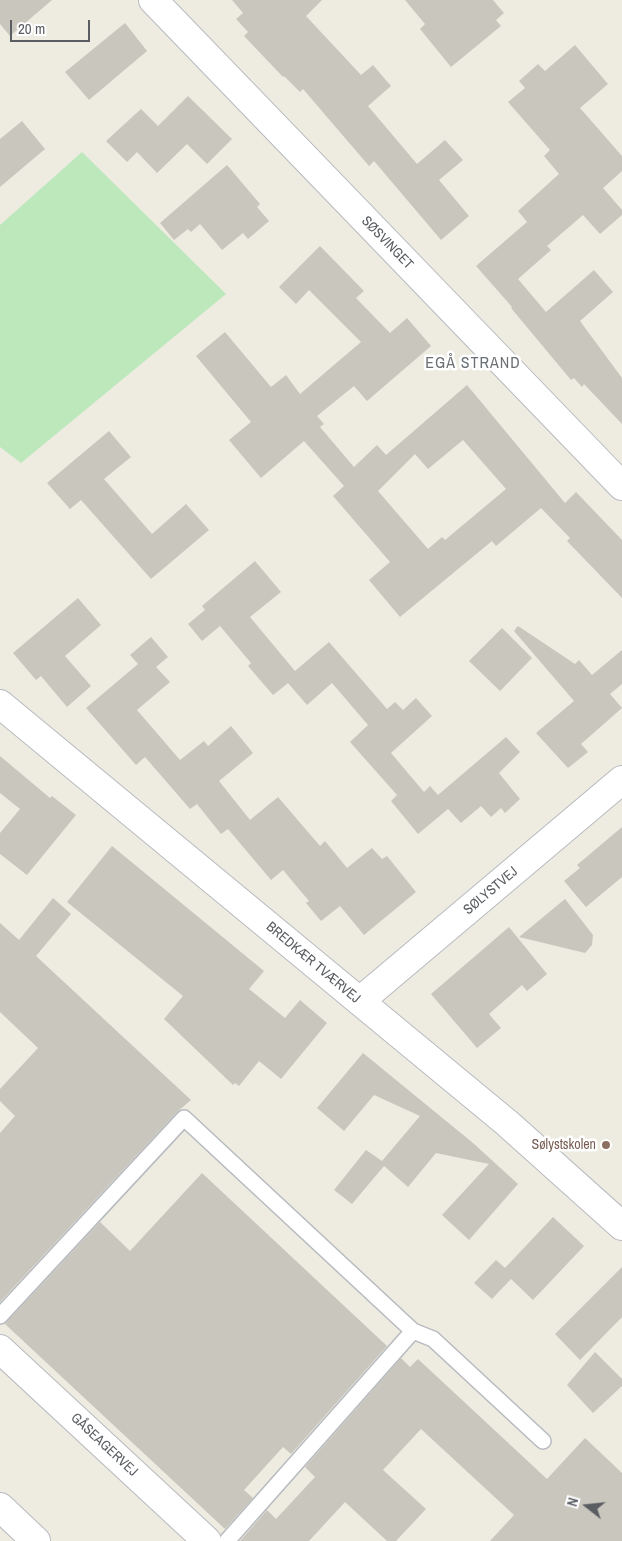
<!DOCTYPE html>
<html>
<head>
<meta charset="utf-8">
<style>
	body { margin:0 }
	#map { position:relative; width:622px; height:1541px; overflow:hidden; background:#eeebe1; font-family:"Archivo Narrow",sans-serif }
	canvas { display:block }
	.north { position:absolute; left:562px; top:1481px; width:50px; height:50px; -webkit-text-stroke:4px #fff; paint-order:stroke; rotate:286deg; font-size:14px; font-weight:700; line-height:20px; text-align:center; color:#5a5e63 }
	.north::after { content:''; display:block; margin:auto; width:18px; height:22px; background:#5a5e63; clip-path:polygon(50% 0,100% 100%,50% 72%,0 100%) }
	.scale { position:absolute; left:10px; top:20px; width:80px; height:22px; box-sizing:border-box; border:2px solid #5a5e63; border-top:0; padding-left:6px; font-size:15px; line-height:18px; white-space:nowrap; color:#5a5e63; -webkit-text-stroke:4px #fff; paint-order:stroke }
</style>
</head>
<body>
<div id="map">
<canvas width="622" height="1541"></canvas>
<div class="north">N</div>
<div class="scale">20 m</div>
</div>
<script>
const ctx = document.querySelector('canvas').getContext('2d');
ctx.lineJoin = 'round';
function paint(path, color) { ctx.fillStyle = color; ctx.fill(path, 'evenodd'); }
function strokePath(path, color, width, dash) { ctx.strokeStyle = color; ctx.lineWidth = width; ctx.lineCap = dash ? 'butt' : 'round'; ctx.setLineDash(dash || []); ctx.stroke(path); }
function label(font, color, halo, rows, align = 'center') {
  ctx.font = font + ' "Archivo Narrow",sans-serif'; ctx.lineWidth = 5; ctx.setLineDash([]); ctx.textBaseline = 'middle'; ctx.strokeStyle = halo; ctx.fillStyle = color; for (const [text, x, y, turn = 0] of rows) {
    ctx.save(); ctx.translate(x, y); ctx.rotate((+turn || 0) * Math.PI / 180); ctx.textAlign = isNaN(turn) ? turn : align; if (halo) ctx.strokeText(text, 0, 0); ctx.fillText(text, 0, 0); ctx.restore();
  }
}
paint(new Path2D(`
	M82,152L226,294L21,463L0,447V225Z`), '#bce8bc');
paint(new Path2D(`
	M0,0H52L10,36L0,24Z
	M232,0H322L306,16L361,75L373,65L391,86L368,106L417,164L445,140L463,160L439,180L469,216L441,240L374,161L369,166L303,89L300,92L284,76L283,77L244,36L248,32L236,19L243,13Z
	M405,0H493L504,13L496,20L501,26L451,67L420,29L425,24Z
	M125,23L147,51L89,100L65,72Z
	M575,45L608,84L580,108L622,156V171L603,188L622,210V215L600,234L583,215L547,246L551,250L518,279L546,312L594,270L613,292L580,321L622,378V424L584,384L582,387L574,378L571,380L511,308L512,307L476,266L527,222L518,211L559,174L544,156L550,150L508,102L525,88L519,81L538,64L545,71Z
	M188,96L232,139L207,164L187,144L157,173L137,152L127,162L106,141L141,109L158,126Z
	M22,121L45,149L0,187V139Z
	M227,165L260,204L257,207L269,221L248,239L243,233L222,250L200,224L191,232L188,229L174,240L160,223Z
	M320,246L364,291L356,298L390,333L407,318L431,346L367,401L354,386L317,416L324,424L320,427L354,467L377,445L386,455L467,385L565,503L576,492L622,540V598L567,541L570,538L541,508L496,546L492,541L400,617L369,580L390,562L333,496L344,486L304,441L261,478L229,440L251,422L196,356L225,332L271,387L286,375L300,394L361,342L309,290L296,304L279,287ZM463,440L506,489L445,540L442,537L428,549L378,491L415,454L428,469Z
	M109,431L131,457L104,479L152,534L186,504L209,530L151,579L81,500L70,509L47,483Z
	M255,561L281,592L250,617L295,671L329,642L387,709L395,702L403,710L416,698L432,716L391,753L424,792L430,786L438,795L506,737L520,752L499,773L520,799L505,813L501,808L491,817L481,806L461,823L448,809L418,834L391,801L397,795L350,742L368,725L332,683L307,705L288,683L273,695L248,666L251,663L220,626L202,641L188,624L205,610L202,606Z
	M78,598L101,625L65,656L91,686L67,707L41,676L36,680L13,653Z
	M518,626L575,664L579,660L592,675L622,650V684L610,694L622,708L581,744L588,752L568,768L536,733L574,701L514,631Z
	M502,628L532,658L500,691L469,661Z
	M151,637L168,657L156,667L170,682L137,710L180,760L204,741L208,746L231,726L253,753L219,781L250,820L278,797L320,846L325,841L347,868L372,848L382,859L387,856L416,892L364,935L340,906L321,921L306,903L309,901L283,870L271,880L228,829L221,834L197,804L190,809L145,757L136,765L86,708L138,664L130,655Z
	M0,756L50,798L52,796L76,815L27,875L0,854V833L20,809L0,793Z
	M622,827V877L586,907L564,881L580,868L577,865Z
	M112,846L264,971L249,989L285,1018L300,1000L327,1023L281,1079L259,1061L239,1086L235,1083L233,1085L164,1019L183,996L67,902Z
	M53,898L71,914L36,956L191,1100L177,1112L0,1302V1133L15,1116L0,1101V1089L38,1048L0,1012V923L19,940Z
	M565,899L593,935L592,945L585,953L519,937Z
	M509,927L547,974L527,991L522,985L489,1014L501,1028L477,1048L431,994Z
	M363,1053L473,1143L518,1184L469,1240L442,1215L489,1164L436,1153L408,1187L384,1166L352,1204L334,1190L366,1150L382,1161L420,1116L374,1095L344,1131L317,1108Z
	M202,1173L387,1346L291,1454L283,1447L244,1490L253,1498L225,1529L5,1324L100,1222L130,1251Z
	M553,1217L584,1246L533,1300L511,1279L492,1299L474,1283L496,1260L505,1268Z
	M622,1267V1317L580,1360L555,1334Z
	M595,1352L622,1379V1386L593,1413L567,1385Z
	M401,1358L410,1367L418,1359L547,1479L585,1438L622,1473V1541H490L514,1515L421,1429L383,1470L426,1509L396,1541H387L345,1502L309,1541H240L267,1510L276,1519L315,1477L305,1467Z`), '#c9c6be');
const service = new Path2D(`
	M0,1316L184,1118L413,1331L433,1339L543,1441
	M227,1541L413,1331`);
const minor = new Path2D(`
	M153,0L622,486
	M0,704L507,1123L622,1226
	M360,1001L622,780
	M0,1349L207,1541`);
const secondary = new Path2D(`
	M0,1507L36,1541`);
strokePath(service, '#b7babf', 18);
strokePath(minor, '#b7babf', 30);
strokePath(secondary, '#b7bbc1', 30);
strokePath(service, '#fff', 15);
strokePath(minor, '#fff', 28);
strokePath(secondary, '#fff', 28);
for (const [x, y, r, color] of [
	[606,1145,5,"#8d6e63"]
]) { const dot = new Path2D(); dot.arc(x, y, r, 0, 2 * Math.PI); ctx.fillStyle = color; ctx.fill(dot); strokePath(dot, '#fff', 2); }
label('14px', '#5a5e63', '#fff', [
	["SØSVINGET",387,243,46],
	["SØLYSTVEJ",491,891,-40],
	["BREDKÆR TVÆRVEJ",313,963,40],
	["GÅSEAGERVEJ",104,1445,43]
]);
label('14px', '#785e54', '#fff', [
	["Sølystskolen",596,1145]
], 'right');
ctx.letterSpacing = '1px';
label('16px', '#6b7075', '#fff', [
	["EGÅ STRAND",473,364]
]);
ctx.letterSpacing = '0px';
</script>
</body>
</html>
